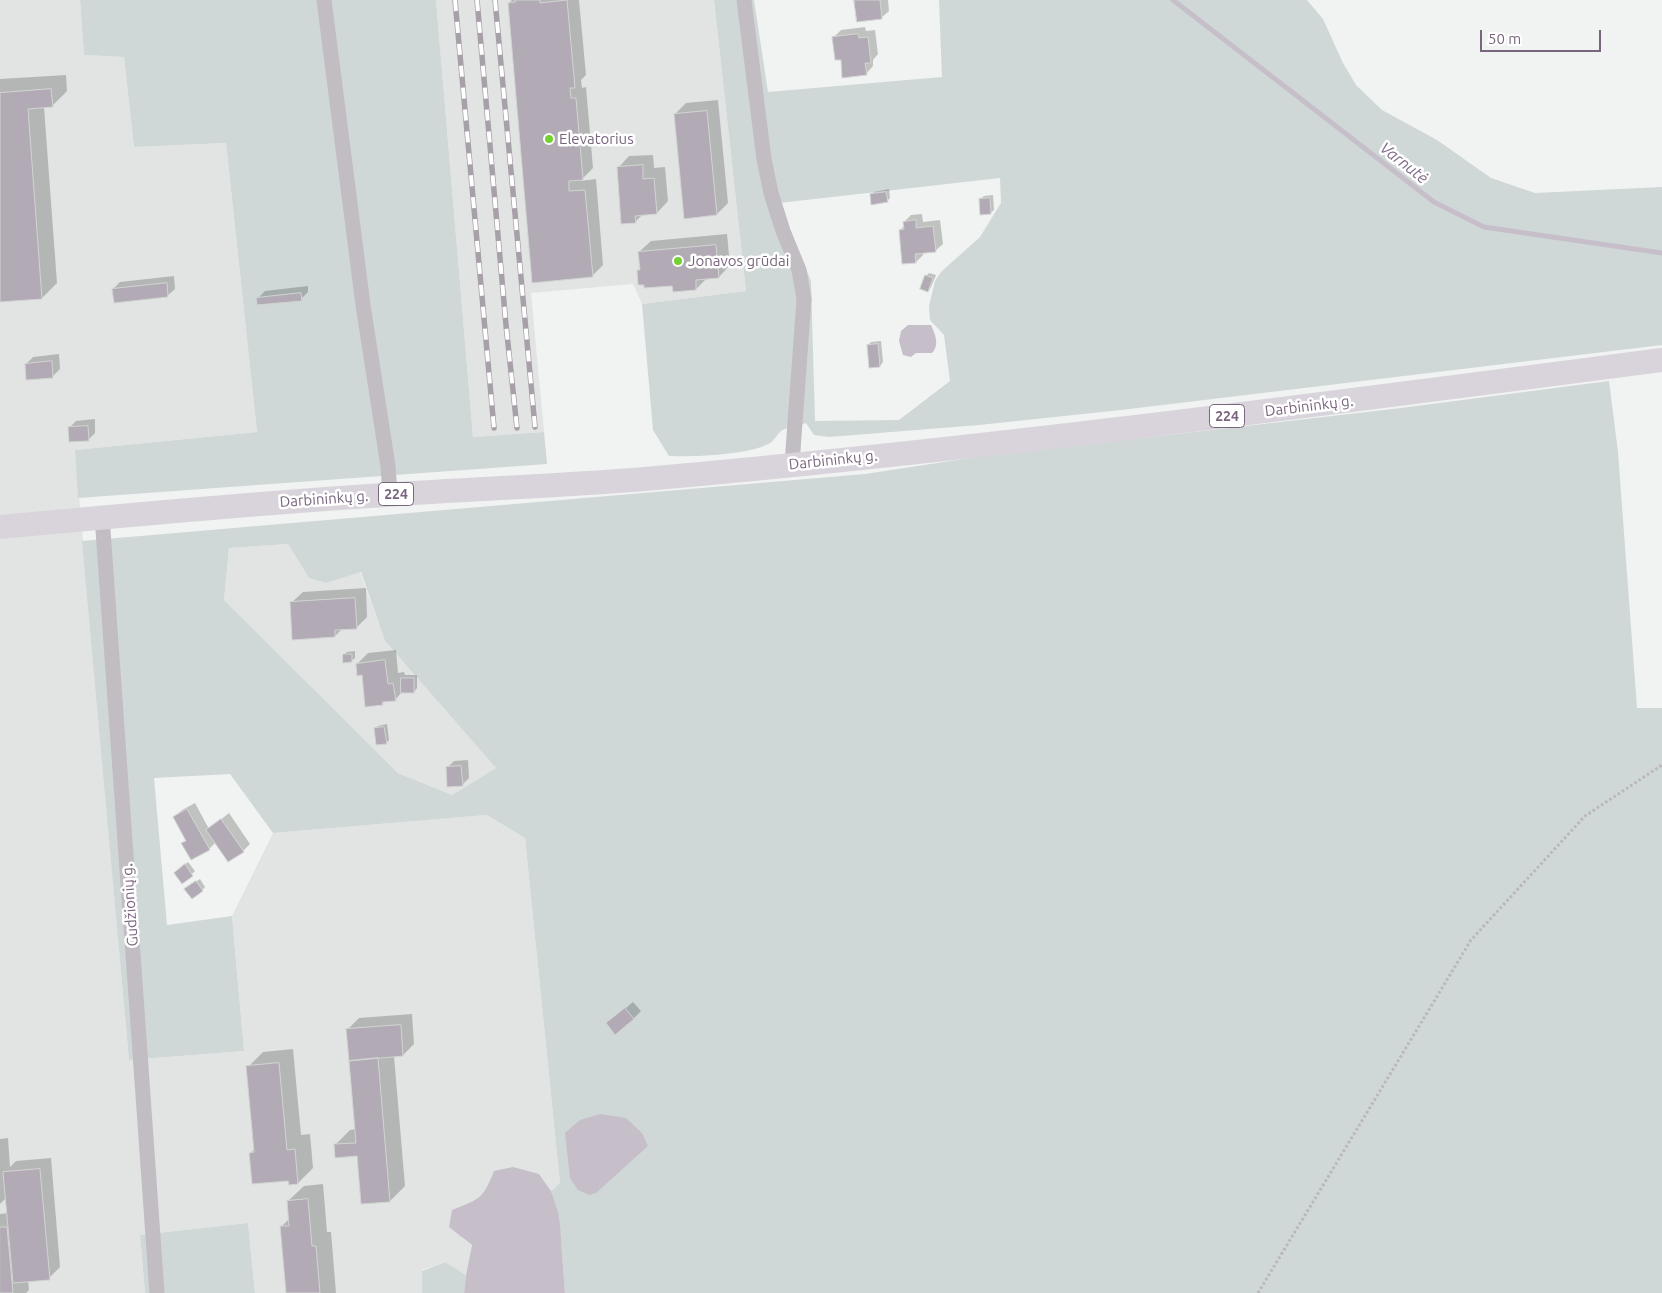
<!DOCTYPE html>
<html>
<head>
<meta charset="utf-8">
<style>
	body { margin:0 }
	#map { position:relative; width:1662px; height:1293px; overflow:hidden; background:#f0f3f1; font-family:Ubuntu,sans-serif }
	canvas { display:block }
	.scale { position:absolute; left:1480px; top:30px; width:121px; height:22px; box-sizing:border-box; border:2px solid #79657e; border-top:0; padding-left:6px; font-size:15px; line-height:18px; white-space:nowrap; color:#79657e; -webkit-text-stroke:4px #fff; paint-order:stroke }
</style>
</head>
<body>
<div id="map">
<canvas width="1662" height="1293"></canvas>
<div class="scale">50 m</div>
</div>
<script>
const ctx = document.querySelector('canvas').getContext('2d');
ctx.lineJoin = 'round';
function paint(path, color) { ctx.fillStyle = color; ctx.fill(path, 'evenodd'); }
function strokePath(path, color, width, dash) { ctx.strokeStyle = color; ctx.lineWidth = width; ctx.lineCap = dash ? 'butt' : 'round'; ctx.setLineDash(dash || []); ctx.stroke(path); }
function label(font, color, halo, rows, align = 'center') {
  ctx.font = font + ' Ubuntu,sans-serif'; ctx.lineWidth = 5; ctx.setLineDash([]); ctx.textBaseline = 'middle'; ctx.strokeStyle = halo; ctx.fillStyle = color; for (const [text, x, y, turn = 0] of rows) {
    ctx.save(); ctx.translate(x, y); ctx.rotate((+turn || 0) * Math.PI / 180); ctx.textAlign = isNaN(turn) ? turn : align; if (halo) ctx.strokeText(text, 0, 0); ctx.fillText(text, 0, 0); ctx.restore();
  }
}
paint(new Path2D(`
	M0,0H80L84,55L124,57L134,147L226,143L257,432L75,450L129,1060L244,1051L232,916L273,833L485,815L525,838L560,1183L551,1191L539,1174L494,1171L486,1190L479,1199L462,1238L472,1245L466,1275L445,1262L422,1270V1293H255L248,1223L140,1235L145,1293H0Z
	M436,0H714L746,291L642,304L633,284L531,293L544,432L473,437Z
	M288,544L309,578L326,583L360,572L385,641L496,768L452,795L398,773L224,600L229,548Z`), '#e2e4e4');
paint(new Path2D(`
	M80,0H436L473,437L544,432L547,464L78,498L75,450L257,432L226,143L134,147L124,57L84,55Z
	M714,0H754L768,92L942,77L939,0H1307L1323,19L1343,63L1356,85L1382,110L1437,140L1491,178L1535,193L1662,187V345L1121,410L979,425L829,437L814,435L806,423C798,426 785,427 780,432C775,437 774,442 766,445C745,455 692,457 669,456L653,430L642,304L746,291ZM1000,178L1001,203L980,237L941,272L935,281L929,306L930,320L944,335L950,381L899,420L815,421L811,281L779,203Z
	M1609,381L1618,452L1637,708H1662V1293H565C562,1258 562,1224 551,1191L560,1183L525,838L486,815L273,833L230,774L154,778L167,925L232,916L244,1051L129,1060L82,541L865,474L970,458L1401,408ZM288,544L309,578L326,583L361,572L385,641L496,768L452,795L398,773L224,600L229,548Z
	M248,1223L255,1293H145L140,1235Z
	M445,1262L466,1275L464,1293H422V1271Z`), '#cfd8d7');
paint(new Path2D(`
	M908,325H931C935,334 940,345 932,353H916L911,357L903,355L899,341L901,331Z
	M600,1114L626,1118L642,1133L648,1146L596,1193L589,1195L578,1190L570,1178L565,1133L580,1120Z
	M513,1167L539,1174L551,1191L558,1212L560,1225L565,1293H464L466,1275L472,1245L449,1227L452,1210C481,1198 482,1200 494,1171Z`), '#c6bfca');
paint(new Path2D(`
	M512,0H579L586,75L581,80L582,88L586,87L593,168L580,181L596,179L603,265L592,276L509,3Z
	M856,0H888L889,11L881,18Z
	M865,27L866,31L875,30L878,54L873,60V66L866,74L842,58L834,37L841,30Z
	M66,75L67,91L52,106L44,107L57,283L42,298L0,301V79Z
	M718,100L728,203L717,214L675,114L686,103Z
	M653,155L654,168L665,167L668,201L657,213L643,214L636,221L618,168L629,156Z
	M889,189L890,198L887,201L871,195L874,192Z
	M993,195L994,210L990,213L980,199L984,196Z
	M922,214L923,222L940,220L943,244L935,251L923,252V255L916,262L900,230L904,226V222L911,215Z
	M727,234L730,265L719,277L707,278L696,289L674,285L638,271L641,268L639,252L651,241Z
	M929,273L936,275L931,287L928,291L926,276Z
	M174,276L175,289L167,296L113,289L120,282Z
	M308,286V292L301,299L258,298L265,291Z
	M881,341L883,362L880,366L868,345L871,342Z
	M59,354L60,369L53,376L26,364L33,357Z
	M95,419V433L88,440L69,428L76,421Z
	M366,588L367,617L356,628L342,629L335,636L291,603L303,592Z
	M396,650L398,673L404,672L405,675H417V688L414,692H402L395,700L385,701L382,704L357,664L368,653Z
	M355,651V658L351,661L344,655L347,652Z
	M387,724L389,740L386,743L375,729L378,726Z
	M468,760L469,778L462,785L447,768L454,761Z
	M195,803L209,829L229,813L250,844L243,851L216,842L209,849L183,843L187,840L174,817L182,810Z
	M188,862L195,871L183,882L179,869Z
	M200,879L205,887L202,890L189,886Z
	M633,1002L641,1011L634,1018L608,1023Z
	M412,1014L414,1044L403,1055L394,1056L405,1186L390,1201L358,1155L335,1145L350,1130L356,1129L347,1030L359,1018Z
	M293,1049L301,1135L310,1134L313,1168L298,1183L290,1179L251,1153L255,1148L248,1067L263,1052Z
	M8,1138L10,1167L16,1161L51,1158L60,1267L49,1278L28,1280L29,1290L26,1293H0V1214L8,1213L7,1197L0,1204V1139Z
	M323,1184L327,1232H331L336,1293H287L281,1227L290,1218L288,1201L304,1186Z`), '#0003');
strokePath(new Path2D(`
	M1173,0L1434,202L1484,227L1662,253`), '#c6bfca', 5);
const building = new Path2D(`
	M515,0H540V3L567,0L575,88H570L571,98H576L583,180L569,181V191L585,190L593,277L532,283L508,3L515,2Z
	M854,0H880L882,19L857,22Z
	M858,34L859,38L868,37L871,63H865L867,75L842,78L841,60H835L832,37Z
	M51,89L53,107L28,109L42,299L0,302V93Z
	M707,111L717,215L684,219L674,114Z
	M643,165V179L654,178L657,214L635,216L636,223L621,224L617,167Z
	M886,192L888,202L871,205L870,194Z
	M990,198L991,214L980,215L979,199Z
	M916,220V228L933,226L936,252L915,254L916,263L902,264L899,230L904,229L903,222Z
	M716,245L719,278L696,280V290L673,292L672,286L644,288V285H638L637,270H640L638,252Z
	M925,275L933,278L928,292L920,289Z
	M167,283L168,297L114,303L112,289Z
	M301,293L302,301L257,305L256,298Z
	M878,344L880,367L869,368L867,345Z
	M52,361L53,378L26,380L25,364Z
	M88,426L89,441L69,442L68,427Z
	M355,598L357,629L335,630V637L292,640L290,602Z
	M343,654H352V662L343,663Z
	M385,660L388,684L393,683L396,701L382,702L383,705L365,707L362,675L357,676L356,664Z
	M401,678H414V693H401Z
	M384,727L387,744L376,745L374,728Z
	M461,766L463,786L447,787L446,767Z
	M187,809L210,850L191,860L181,843L186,841L173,817Z
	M221,819L244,852L228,862L206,830Z
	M185,864L193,876L182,884L174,873Z
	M196,881L203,891L192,899L184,889Z
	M625,1008L634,1019L615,1035L606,1023Z
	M401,1025L403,1056L349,1061L346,1029Z
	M378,1058L390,1202L361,1204L357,1156L335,1158L334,1144L356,1143L349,1061Z
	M279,1063L287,1150L295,1149L298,1184L289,1185L288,1181L252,1184L249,1153L254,1152L246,1066Z
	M40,1169L50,1280L13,1283L3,1172Z
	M308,1199L312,1246H316L320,1293H286L280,1226H289L287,1201Z
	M0,1227H7L13,1293H0Z`);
paint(building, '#b2abb5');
strokePath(building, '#d2d4d3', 1);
strokePath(new Path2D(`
	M1258,1293L1471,940L1585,816L1662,765`), '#bab6bb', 3, [2.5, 2.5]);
strokePath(new Path2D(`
	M324,0L363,305L388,466L390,494
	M744,0L764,159L771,193L783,231L799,270L804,299L792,464
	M102,516L157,1293`), '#c2bcc3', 15);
strokePath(new Path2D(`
	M0,527C128,515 256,503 385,495C471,489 558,486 645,479C985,449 1323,404 1662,360`), '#d9d4db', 24);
const rail = new Path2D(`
	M455,0L494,428
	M477,0L506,325L517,428
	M495,0L535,427`);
strokePath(rail, '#a8a0a9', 5.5);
strokePath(rail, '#fff', 4, [11]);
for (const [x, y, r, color] of [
	[549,139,5,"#73d231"],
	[678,261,5,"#73d231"]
]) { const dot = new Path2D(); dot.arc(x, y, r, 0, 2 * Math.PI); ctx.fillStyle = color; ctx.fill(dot); strokePath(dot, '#fff', 2); }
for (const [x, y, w] of [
	[1227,416,35],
	[396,494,35]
]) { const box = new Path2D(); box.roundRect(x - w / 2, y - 11.5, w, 23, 4); ctx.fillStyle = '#fff'; ctx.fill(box); strokePath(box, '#79657e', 1); }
label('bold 14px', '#79657e', null, [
	["224",1227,416],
	["224",396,494]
]);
label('15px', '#79657e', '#fff', [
	["Elevatorius",559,139],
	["Jonavos grūdai",688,261]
], 'left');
label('15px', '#79657e', '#fff', [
	["Darbininkų g.",1309,406,-7],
	["Darbininkų g.",833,460,-6],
	["Darbininkų g.",324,499,-4],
	["Gudžionių g.",130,905,-94]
]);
label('italic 16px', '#7e6b89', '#fff', [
	["Varnutė",1404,163,38]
]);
</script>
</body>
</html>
